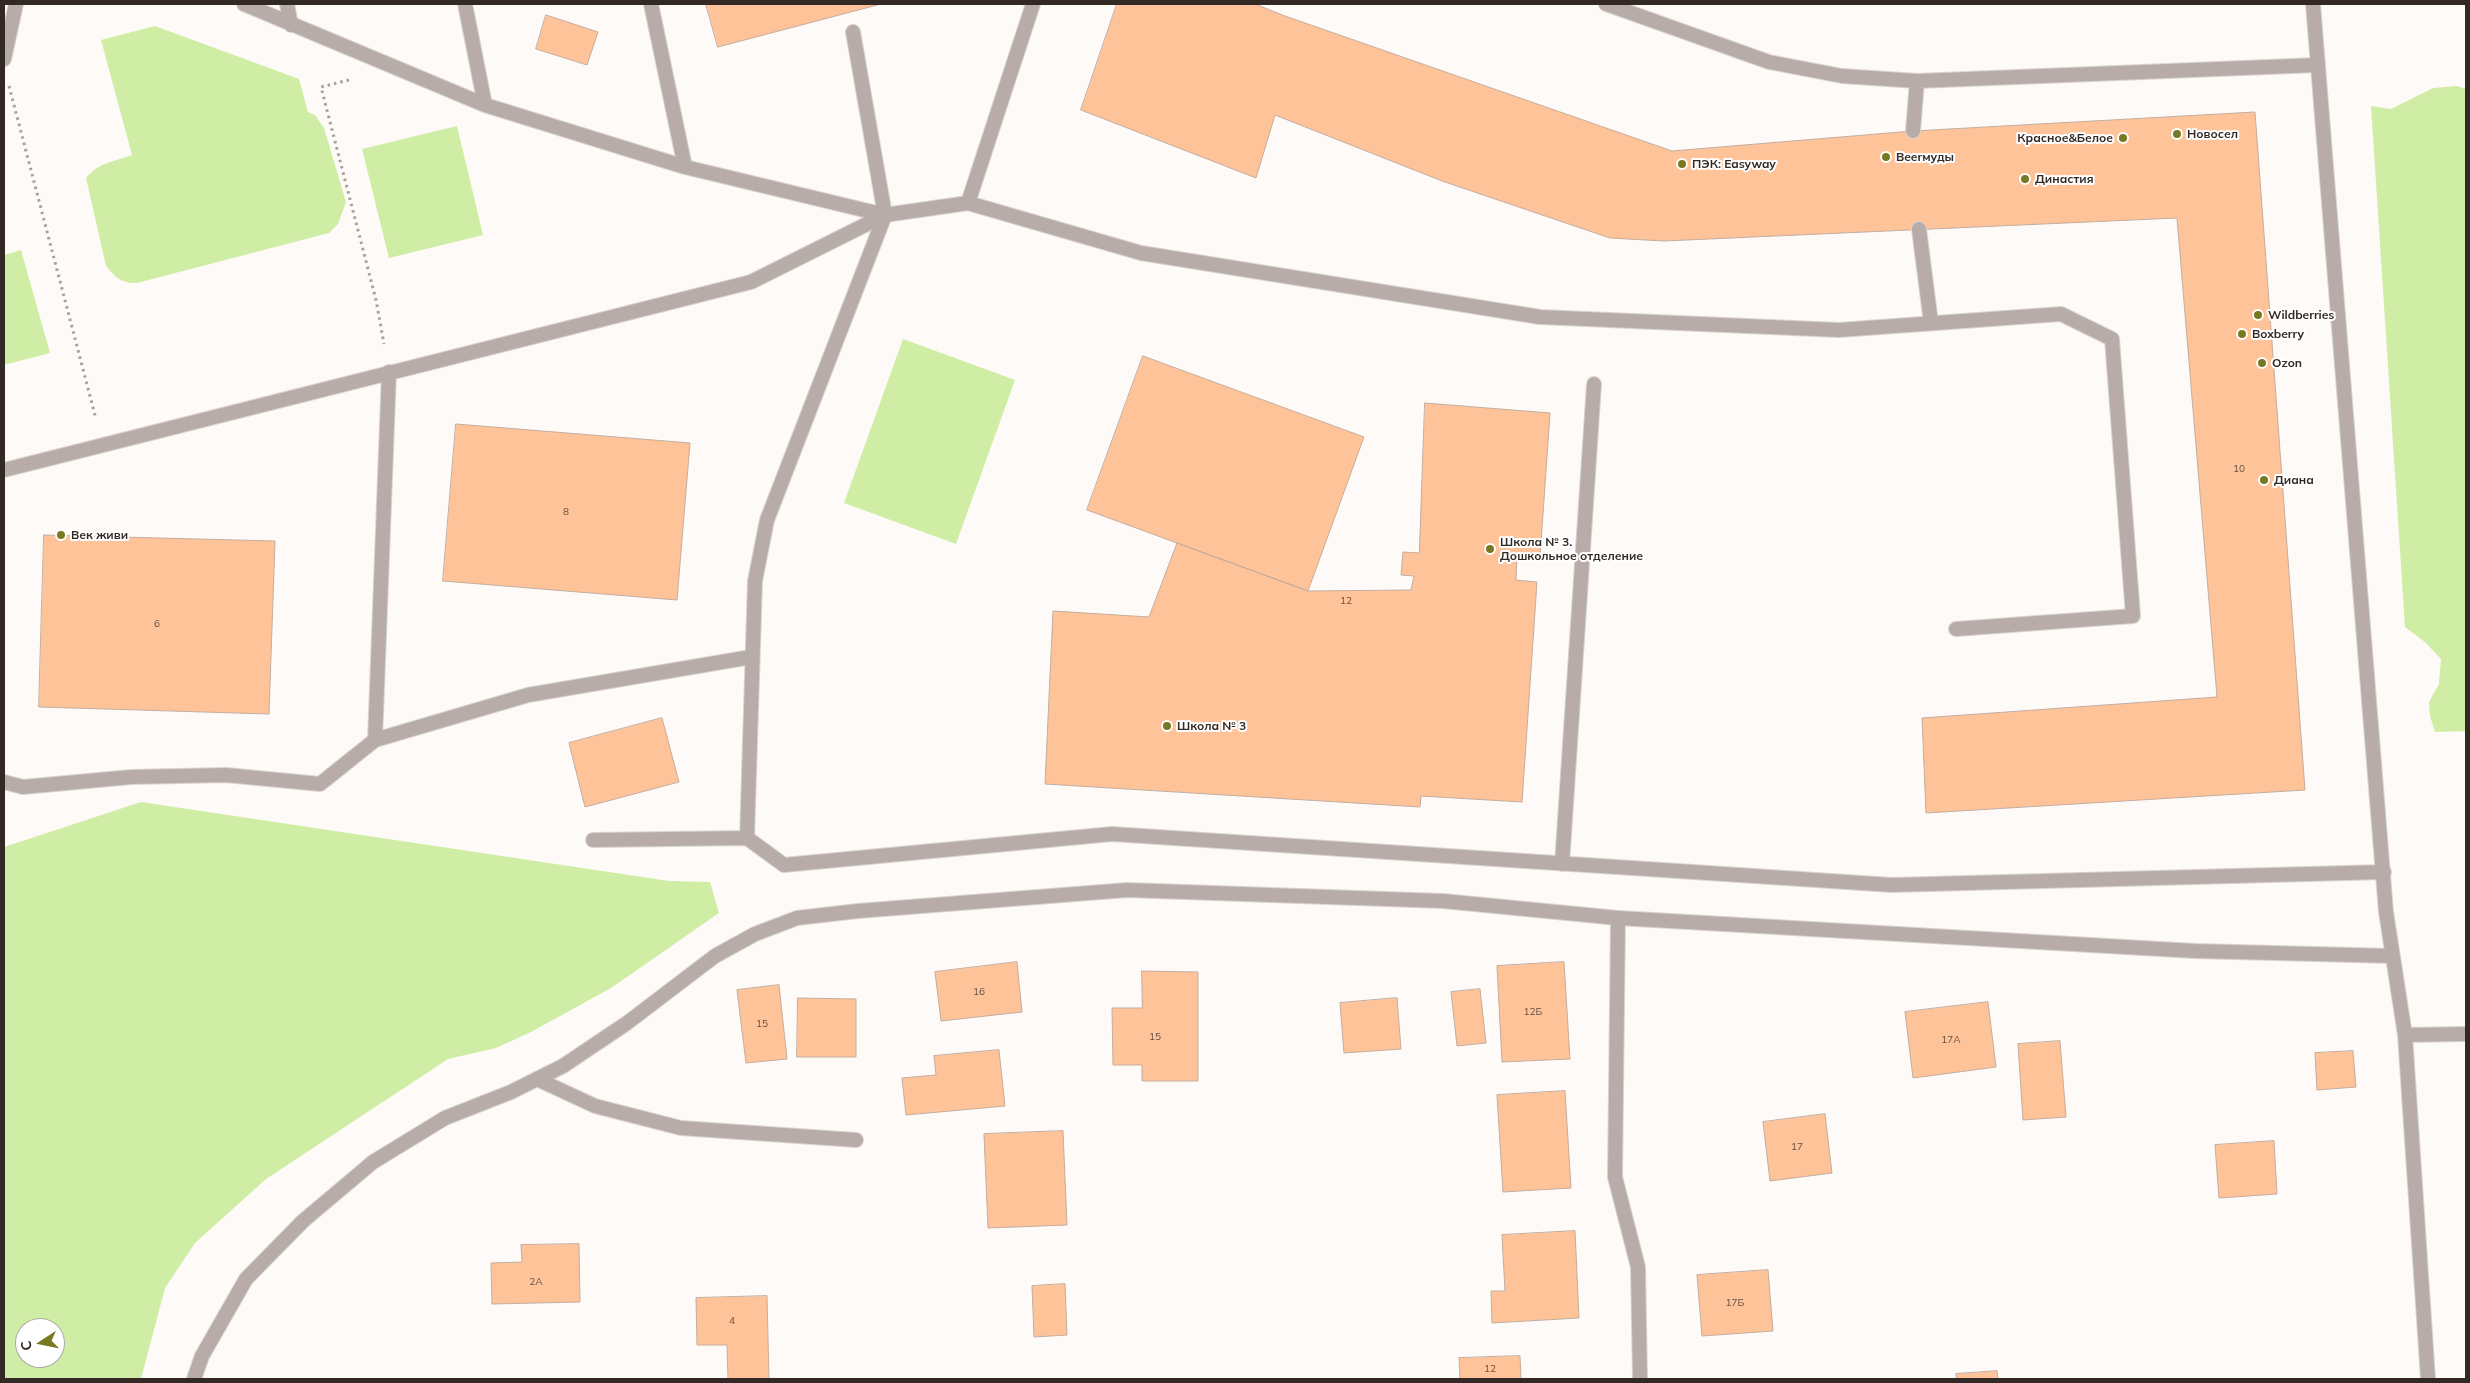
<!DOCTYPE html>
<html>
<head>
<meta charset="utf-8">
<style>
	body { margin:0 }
	#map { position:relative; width:2470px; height:1383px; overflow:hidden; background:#fefaf7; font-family:Mulish,sans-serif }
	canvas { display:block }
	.frame { position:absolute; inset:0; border:5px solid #322924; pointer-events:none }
	.north { position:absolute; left:15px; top:1318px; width:50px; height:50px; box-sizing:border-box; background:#fff; border:1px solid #ada9a7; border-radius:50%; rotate:259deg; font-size:14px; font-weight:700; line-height:20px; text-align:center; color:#322924 }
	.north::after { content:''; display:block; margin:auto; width:18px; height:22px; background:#787921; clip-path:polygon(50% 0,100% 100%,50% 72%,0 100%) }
</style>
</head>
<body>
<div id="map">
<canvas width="2470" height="1383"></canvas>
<div class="frame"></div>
<div class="north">С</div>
</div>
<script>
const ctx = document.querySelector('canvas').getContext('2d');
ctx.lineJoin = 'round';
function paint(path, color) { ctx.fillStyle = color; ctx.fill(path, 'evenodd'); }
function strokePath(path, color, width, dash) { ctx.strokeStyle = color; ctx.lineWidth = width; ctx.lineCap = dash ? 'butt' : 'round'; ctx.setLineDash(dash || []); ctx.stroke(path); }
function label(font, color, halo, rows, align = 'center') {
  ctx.font = font + ' Mulish,sans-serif'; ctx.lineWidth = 4; ctx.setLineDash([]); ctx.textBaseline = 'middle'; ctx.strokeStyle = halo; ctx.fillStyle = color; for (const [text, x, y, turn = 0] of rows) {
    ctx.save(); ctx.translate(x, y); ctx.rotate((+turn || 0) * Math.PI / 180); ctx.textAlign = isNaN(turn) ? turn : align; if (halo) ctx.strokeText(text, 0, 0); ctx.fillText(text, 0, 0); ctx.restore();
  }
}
paint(new Path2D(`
	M155,26L299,79L308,112L315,115L324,128L346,202L338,224L329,233L137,283C122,284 115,277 106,266L86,178C99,162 114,162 132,155L101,40Z
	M2457,86L2466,89V731L2435,732L2430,716L2429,702L2439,684L2441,659L2425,642L2405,627L2371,106L2391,109L2433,88Z
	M457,126L483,235L389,258L362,149Z
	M21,250L50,353L4,365V255Z
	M903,339L1015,380L956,544L844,503Z
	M141,802L669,881L710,882L719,913L611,988L531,1032L496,1048L448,1059L266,1179L195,1243L165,1288L141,1379H4V847ZM25,1328H55V1358H25Z`), '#cfeda4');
const building = new Path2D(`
	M706,4H881L718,47Z
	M1117,4H1255L1285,16L1672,151L1913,131L2255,112L2305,790L1926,813L1922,718L2217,697L2177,218L1664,241L1610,238L1442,181L1275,115L1256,178L1081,110Z
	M546,15L598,32L587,65L536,49Z
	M1143,356L1364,437L1308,591L1087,510Z
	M1425,403L1550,413L1540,557L1517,555L1516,580L1537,582L1522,802L1421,796L1420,807L1045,784L1053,611L1149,617L1177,543L1308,591L1411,590L1414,576L1401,575L1403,552L1419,553Z
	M456,424L690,443L677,600L443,581Z
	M44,535L275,541L269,714L39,707Z
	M662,718L679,782L585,807L569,743Z
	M1017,962L1022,1012L941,1021L935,972Z
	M1564,962L1570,1059L1502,1062L1497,966Z
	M1142,971L1198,972V1081H1142V1065H1113L1112,1008H1142Z
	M779,985L787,1059L746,1063L737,990Z
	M1480,989L1486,1043L1457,1046L1451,992Z
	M798,998L856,999V1057H797Z
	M1397,998L1401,1049L1344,1053L1340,1003Z
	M1988,1002L1996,1067L1913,1078L1905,1012Z
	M2060,1041L2066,1117L2023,1120L2018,1044Z
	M999,1050L1005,1106L906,1115L902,1078L936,1075L934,1056Z
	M2353,1051L2356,1087L2317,1090L2315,1053Z
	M1565,1091L1571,1188L1503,1192L1497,1095Z
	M1825,1114L1832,1173L1770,1181L1763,1122Z
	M1063,1131L1067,1225L988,1228L984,1134Z
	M2274,1141L2277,1194L2219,1198L2215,1145Z
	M1575,1231L1579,1318L1492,1323L1491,1291H1505L1502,1235Z
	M579,1244L580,1302L492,1304L491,1263L522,1262L521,1245Z
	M1768,1270L1773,1331L1702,1336L1697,1275Z
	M1065,1284L1067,1335L1034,1337L1032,1286Z
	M767,1296L769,1379H728L727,1345H697L696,1298Z
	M1520,1356L1521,1379H1460L1459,1358Z
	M1997,1371L1998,1379H1957L1956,1374Z`);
paint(building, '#ffc399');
strokePath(building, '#c3ad9f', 1);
const service = new Path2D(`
	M244,4L485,105L685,167L885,215L968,203L1141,253L1540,317L1839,330L2061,314L2112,339L2133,616L1956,629
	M287,4L291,25
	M465,4L485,105
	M651,4L685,167
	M1606,4L1769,62L1842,76L1917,81L2318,65
	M4,59L16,4
	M1913,131L1917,81
	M968,203L1033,4
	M1919,229L1931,323
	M4,470L751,282L885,215
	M375,740L528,695L751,657
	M4,782L23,787L131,777L226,775L320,784L375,740L389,372
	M747,838L755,581L767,520L885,215L853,32
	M593,840L747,838L784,865L1112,834L1892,885L2384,872
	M1562,864L1594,384
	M1618,918L1615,1177L1638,1267L1640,1379
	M2405,1035L2466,1034
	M537,1079L595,1106L681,1128L856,1140`);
const minor = new Path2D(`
	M2313,4L2386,912L2405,1035L2428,1379
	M194,1379L202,1356L246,1279L303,1221L373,1162L445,1118L511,1092L563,1066L627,1023L715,956L755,934L797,918L858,911L1127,890L1443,901L1618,918L2195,951L2393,956`);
strokePath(service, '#d9d4d1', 16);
strokePath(minor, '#d9d4d1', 16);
strokePath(new Path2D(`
	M349,80L321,87L376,300L384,344
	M9,86L96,419`), '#a7a09d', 3, [2.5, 4]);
strokePath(service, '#b7aca8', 14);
strokePath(minor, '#b7aca8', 14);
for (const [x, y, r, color] of [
	[2177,134,5,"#787921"],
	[2123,138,5,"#787921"],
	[1886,157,5,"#787921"],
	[1682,164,5,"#787921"],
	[2025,179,5,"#787921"],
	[2258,315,5,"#787921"],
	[2242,334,5,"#787921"],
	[2262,363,5,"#787921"],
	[2264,480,5,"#787921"],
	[61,535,5,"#787921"],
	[1490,549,5,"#787921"],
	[1167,726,5,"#787921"]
]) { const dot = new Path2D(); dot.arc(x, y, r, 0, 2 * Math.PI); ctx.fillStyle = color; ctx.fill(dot); strokePath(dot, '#fff', 2); }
label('10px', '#655041', null, [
	["10",2239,469],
	["8",566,512],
	["12",1346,601],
	["6",157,624],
	["16",979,992],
	["12Б",1533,1012],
	["15",762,1024],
	["15",1155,1037],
	["17А",1951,1040],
	["17",1797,1147],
	["2А",536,1282],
	["17Б",1735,1303],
	["4",732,1321],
	["12",1490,1369]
]);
label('bold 12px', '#322924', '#fff', [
	["Новосел",2187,134],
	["Красное&Белое",2113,138,"right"],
	["Beerмуды",1896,157],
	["ПЭК: Easyway",1692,164],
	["Династия",2035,179],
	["Wildberries",2268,315],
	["Boxberry",2252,334],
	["Ozon",2272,363],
	["Диана",2274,480],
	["Век живи",71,535],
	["Школа № 3.",1500,542],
	["Дошкольное отделение",1500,556],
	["Школа № 3",1177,726]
], 'left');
</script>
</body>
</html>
